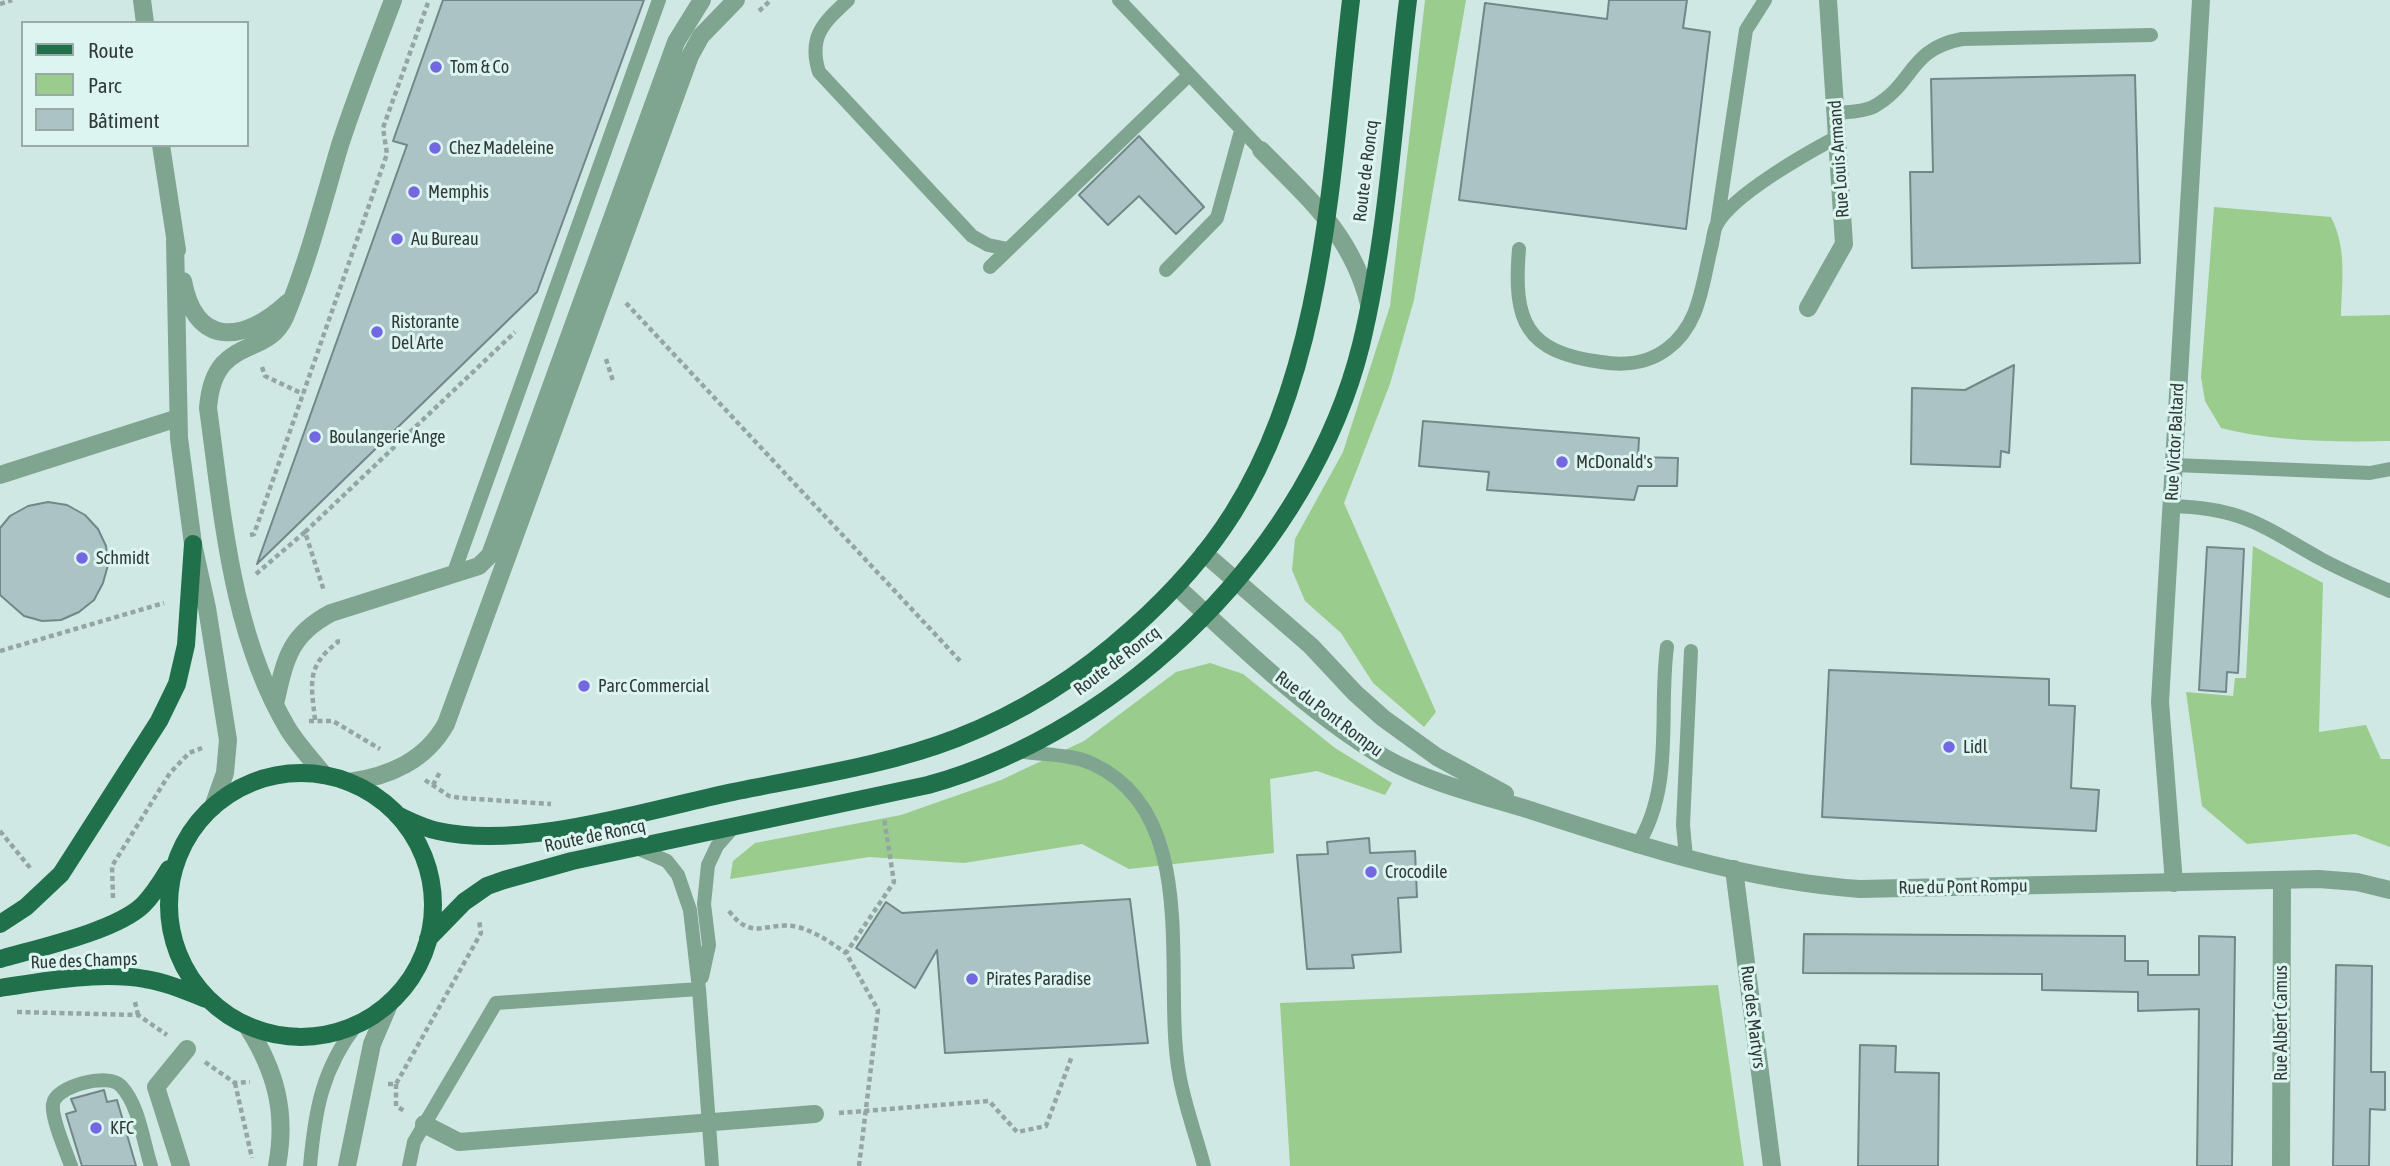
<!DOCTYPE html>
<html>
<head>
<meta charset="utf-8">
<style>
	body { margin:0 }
	#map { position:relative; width:2390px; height:1166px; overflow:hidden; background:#d0e8e3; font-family:"Asap Condensed",sans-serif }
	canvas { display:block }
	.legend { position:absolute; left:21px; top:21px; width:228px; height:126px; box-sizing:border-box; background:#ddf5f0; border:2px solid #98aaa6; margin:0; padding:9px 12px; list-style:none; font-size:21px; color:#313a38 }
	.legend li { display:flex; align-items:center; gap:14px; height:35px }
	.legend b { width:35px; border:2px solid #98aaa6 }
</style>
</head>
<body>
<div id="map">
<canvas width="2390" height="1166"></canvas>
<ul class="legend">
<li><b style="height:9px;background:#20704c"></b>Route</li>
<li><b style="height:19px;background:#9acc8e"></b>Parc</li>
<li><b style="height:19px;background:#abc3c4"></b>Bâtiment</li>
</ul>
</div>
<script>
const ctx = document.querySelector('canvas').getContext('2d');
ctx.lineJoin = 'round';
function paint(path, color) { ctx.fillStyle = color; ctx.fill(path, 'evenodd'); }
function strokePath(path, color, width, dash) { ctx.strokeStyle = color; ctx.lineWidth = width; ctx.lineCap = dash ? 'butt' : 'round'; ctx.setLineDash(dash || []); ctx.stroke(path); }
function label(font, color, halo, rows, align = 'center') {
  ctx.font = font + ' "Asap Condensed",sans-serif'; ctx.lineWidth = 6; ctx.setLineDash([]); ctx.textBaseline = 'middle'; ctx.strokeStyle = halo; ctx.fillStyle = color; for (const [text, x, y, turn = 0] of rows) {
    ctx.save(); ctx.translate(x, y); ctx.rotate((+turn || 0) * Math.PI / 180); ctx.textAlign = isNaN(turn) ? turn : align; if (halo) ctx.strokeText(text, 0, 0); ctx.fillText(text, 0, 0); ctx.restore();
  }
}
paint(new Path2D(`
	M1425,0H1466L1414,300L1390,384L1344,503L1436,712L1424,727L1373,683L1341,633L1305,601L1292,570L1295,539L1343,452L1390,306Z
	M2214,207L2331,217C2347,248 2342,281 2341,316L2390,315V441C2334,442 2275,442 2221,428L2205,401L2201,377Z
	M2253,546L2323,583L2319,732L2366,725L2381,759H2390V847L2355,834L2247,844L2202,806L2186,692L2233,696L2235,678H2246Z
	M1210,663L1243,674L1335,748L1392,783L1385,795L1317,771L1270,779L1274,853L1129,869L1082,844L964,863L869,857L730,879L733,861L755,843L901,815L1001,780L1084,741L1176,672Z
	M1718,985L1744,1166H1290L1280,1003Z`), '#9acc8e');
const building = new Path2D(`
	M443,0H644L537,292L257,564L407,145L393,141Z
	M1609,0H1687L1683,28L1710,32L1686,229L1459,200L1485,3L1607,19Z
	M2135,75L2140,263L1912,268L1910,172H1933L1931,79Z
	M1139,136L1204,207L1176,234L1139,196L1108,225L1079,195Z
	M2014,365L2009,453L2001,451L2000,467L1911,464L1912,388L1965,390Z
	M1423,421L1639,438L1638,457L1678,458L1677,486H1638L1634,500L1487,490L1489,472L1419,466Z
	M48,502L67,505L85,515L98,529L106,546L108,565L103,583L94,600L79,612L61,620L42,621L24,616L0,595V528L10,516L28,506Z
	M2207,547L2244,549L2238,673L2227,672L2226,692L2199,690Z
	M1829,670L2049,679V705L2075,706L2071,788L2099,790L2096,831L1822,817Z
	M1369,838L1370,853L1415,851L1417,897L1398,898L1401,952L1352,955L1354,968L1307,969L1297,855L1328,854L1327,842Z
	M1130,899L1148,1043L945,1053L937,950L915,988L856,948L886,902L902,913Z
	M1804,934L2125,936V961H2148V975H2199V936L2235,937L2232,1166H2197L2199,1009L2138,1011V992L2042,990V974L1803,973Z
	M2336,965L2372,966L2371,1072H2385V1110L2370,1109L2369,1166H2333Z
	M1860,1045L1896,1046L1895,1072L1939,1073L1938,1166H1858Z
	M104,1090L107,1102L117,1100L136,1166H82L66,1114L76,1111L71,1099Z`);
paint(building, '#abc3c4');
strokePath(building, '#718789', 2);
strokePath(new Path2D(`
	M0,4L12,0
	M759,11L771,0
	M626,303L962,663
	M606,359L613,381
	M262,367L265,376L303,394
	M305,532L515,332
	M250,535L254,534L387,154L383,128L429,0
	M256,574L305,532L324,591
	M0,651L164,603
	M315,720C311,683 306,666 338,642L337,637
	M309,721H333L380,749
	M425,780L449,796L461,798L551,804
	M433,785L441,770
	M0,831L31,869
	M113,898L112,866L170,773L189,753L202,748
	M729,911C753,943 766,920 798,927C816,932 830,942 846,953
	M135,1002L138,1015
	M17,1012L138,1015L167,1035
	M205,1062L235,1083L250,1082
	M235,1083L252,1158
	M388,1084H396L481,933L479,920
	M396,1084V1106L406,1112
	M839,1113L989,1101L1017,1132L1046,1126L1072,1056
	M859,1166L878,1010L846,953L894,882L884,818`), '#94a6a2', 4.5, [5, 3.5]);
strokePath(new Path2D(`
	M848,0C823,23 808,37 819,72L972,236L988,245L1008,249
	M1119,0L1261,150
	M1836,113C1847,112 1863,112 1873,107C1914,85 1908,49 1962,39L2151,35
	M1717,224L1746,30L1765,0
	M1519,249C1513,321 1525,352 1601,362C1625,366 1647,364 1667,349C1701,324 1702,282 1712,244C1713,238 1714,229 1717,224C1734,194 1807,153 1837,137
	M990,267L1189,75
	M1166,270L1217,218L1241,131
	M2174,465L2370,473L2390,469
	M2172,506C2243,508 2262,526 2321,559C2343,571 2367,581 2390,591
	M453,575L659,0
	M1019,751C1042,755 1073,754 1093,764C1203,815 1162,978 1179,1073C1184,1104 1196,1135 1204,1166
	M1637,846C1675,785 1658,714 1667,647
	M637,848L667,861L678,875L690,910L699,989L712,1166
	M1686,858L1683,825L1691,651
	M702,977L709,945L704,904L708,865L717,846L731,830
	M71,1166C66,1151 51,1118 53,1104C55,1086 109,1072 121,1086C139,1105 143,1141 151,1166
	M310,1166C315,1110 322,1069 357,1024
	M409,1166L414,1142L496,1003L699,989`), '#7fa490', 14);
strokePath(new Path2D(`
	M424,1124L459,1142L815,1114
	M181,1166L156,1087L187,1049`), '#7fa490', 18);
strokePath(new Path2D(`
	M142,0L145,23
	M161,145L177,250
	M1261,150C1309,199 1352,235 1369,304
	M175,240L179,438L193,544L207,608L228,740L225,773L213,807
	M183,281C196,349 245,342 287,303
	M1808,308L1844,244L1828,0
	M0,475L178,418
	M275,704C285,660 289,635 331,613L479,566L490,555L676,42L702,0
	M324,775C312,760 298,745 288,729C231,633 223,516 208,408C214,333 266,360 285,317C308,262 323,202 340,145C356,96 375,48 393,0
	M349,782C390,776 425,761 446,724L690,56L701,36L736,0
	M1734,869L1772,1166
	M2174,883L2160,702L2201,0
	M2281,1166L2282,880`), '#7fa490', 18);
strokePath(new Path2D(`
	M1204,553L1311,646L1355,693L1383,718L1437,757L1505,794
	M1176,586C1241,646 1308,712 1385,758C1429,783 1481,795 1530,810C1637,845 1746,881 1860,889L2319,879L2357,882L2390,890
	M247,1026C276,1071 287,1113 277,1166
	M347,1166L372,1044L390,1002`), '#7fa490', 18);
strokePath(new Path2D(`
	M169 905a132 132 0 1 1 264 0a132 132 0 1 1-264 0Z
	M397,815C410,821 423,828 438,831C521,850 645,811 728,793C804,777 885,766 957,738C1021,713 1081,675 1132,629C1170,595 1206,556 1233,513C1326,366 1331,168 1351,0
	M0,924L26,907L61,874L159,721L177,684L186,645L193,544
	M428,939L464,902L487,886L504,880L572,861L928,785C1127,730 1311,546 1361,345C1388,233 1394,114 1408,0
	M0,959C38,948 116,931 143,905C154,894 161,882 169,869
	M0,988C43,981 102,971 145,979C166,982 186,991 206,999`), '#20704c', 18);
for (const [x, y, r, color] of [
	[436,67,7,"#7367e2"],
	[435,148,7,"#7367e2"],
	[414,192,7,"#7367e2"],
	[397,239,7,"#7367e2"],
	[377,332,7,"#7367e2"],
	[315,437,7,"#7367e2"],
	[1562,462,7,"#7367e2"],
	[82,558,7,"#7367e2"],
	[584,686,7,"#7367e2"],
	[1949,747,7,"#7367e2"],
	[1371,872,7,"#7367e2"],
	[972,979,7,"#7367e2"],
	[96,1128,7,"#7367e2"]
]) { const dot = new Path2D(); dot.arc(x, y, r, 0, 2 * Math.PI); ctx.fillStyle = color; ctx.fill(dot); strokePath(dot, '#ddf5f0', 2.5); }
label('18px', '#313a38', '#ddf5f0', [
	["Tom & Co",450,67],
	["Chez Madeleine",449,148],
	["Memphis",428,192],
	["Au Bureau",411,239],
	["Ristorante",391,322],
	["Del Arte",391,343],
	["Boulangerie Ange",329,437],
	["McDonald's",1576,462],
	["Schmidt",96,558],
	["Parc Commercial",598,686],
	["Lidl",1963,747],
	["Crocodile",1385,872],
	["Pirates Paradise",986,979],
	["KFC",110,1128]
], 'left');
label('18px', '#313a38', '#ddf5f0', [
	["Rue Louis Armand",1839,159,-94],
	["Route de Roncq",1366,171,-83],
	["Rue Victor Baltard",2175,442,-87],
	["Route de Roncq",1117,661,-37],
	["Rue du Pont Rompu",1329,714,37],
	["Route de Roncq",595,836,-12],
	["Rue du Pont Rompu",1963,887,-1],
	["Rue des Champs",84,961,-2],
	["Rue des Martyrs",1753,1017,83],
	["Rue Albert Camus",2281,1023,-90]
]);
</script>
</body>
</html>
